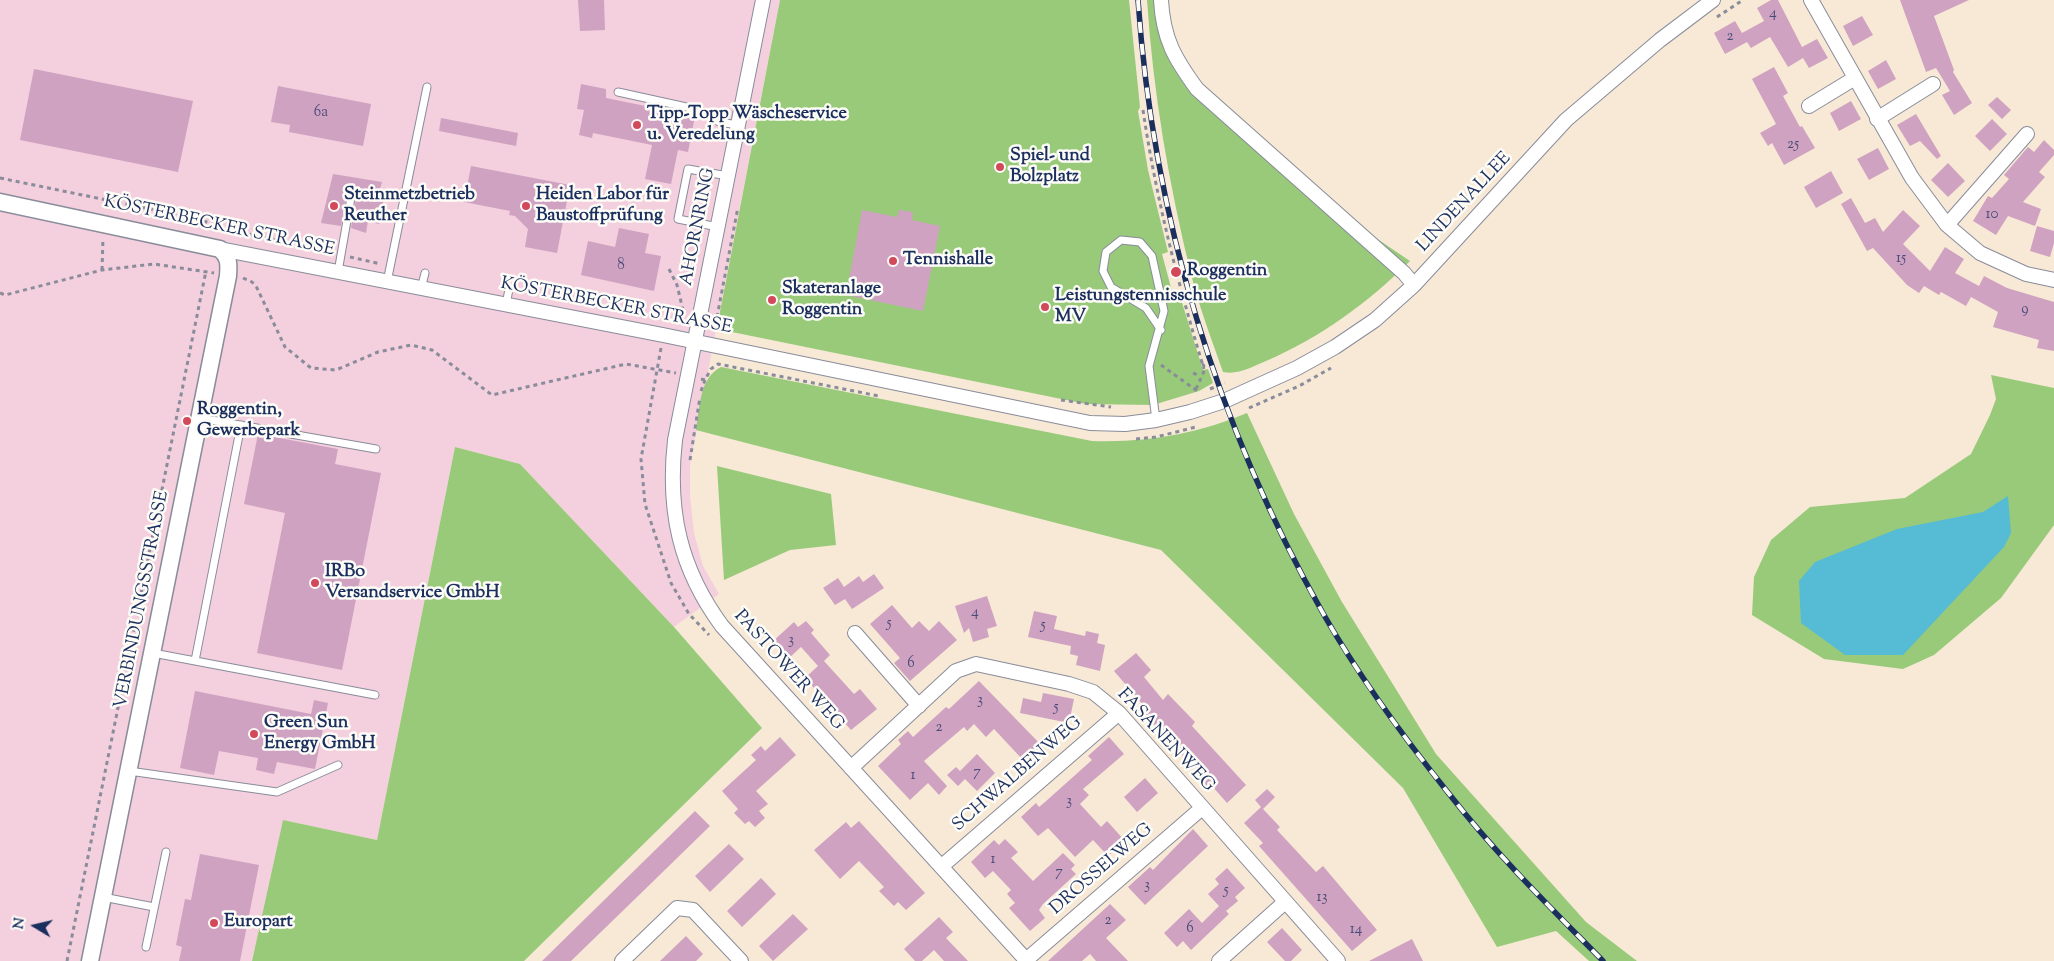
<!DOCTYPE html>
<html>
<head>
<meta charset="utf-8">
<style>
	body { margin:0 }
	#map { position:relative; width:2054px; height:961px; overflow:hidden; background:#f7e9d6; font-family:"Sorts Mill Goudy",serif }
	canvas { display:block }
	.north { position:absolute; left:10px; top:901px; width:50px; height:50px; -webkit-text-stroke:4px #fdfcf7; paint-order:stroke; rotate:279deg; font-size:14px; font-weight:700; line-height:20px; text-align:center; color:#1b2f5e }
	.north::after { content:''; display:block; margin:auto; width:18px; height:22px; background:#1b2f5e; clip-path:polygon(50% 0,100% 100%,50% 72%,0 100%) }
</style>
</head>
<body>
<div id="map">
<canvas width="2054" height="961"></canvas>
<div class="north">N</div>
</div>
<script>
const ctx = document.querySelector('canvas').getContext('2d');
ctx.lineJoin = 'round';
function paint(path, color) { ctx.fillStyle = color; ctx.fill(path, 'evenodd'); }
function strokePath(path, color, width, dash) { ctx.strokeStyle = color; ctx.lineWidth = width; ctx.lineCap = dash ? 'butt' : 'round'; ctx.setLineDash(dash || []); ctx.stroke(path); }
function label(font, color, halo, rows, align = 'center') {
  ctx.font = font + ' "Sorts Mill Goudy",serif'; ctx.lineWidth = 5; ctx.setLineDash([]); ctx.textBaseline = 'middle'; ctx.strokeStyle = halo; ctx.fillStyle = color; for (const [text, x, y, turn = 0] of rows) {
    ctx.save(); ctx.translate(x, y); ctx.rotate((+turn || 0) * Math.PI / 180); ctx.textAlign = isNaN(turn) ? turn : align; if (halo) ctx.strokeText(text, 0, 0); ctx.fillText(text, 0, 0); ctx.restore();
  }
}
paint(new Path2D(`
	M0,0H780L690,464V496L694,533L703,566L719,594L674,627L520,464L455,447L377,840L283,820L252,961H0Z`), '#f4cfde');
paint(new Path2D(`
	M780,0H1129L1140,107L1138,111L1148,170L1168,252L1162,254L1173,295L1179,293L1203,370L1208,369L1213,383L1199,391L1153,405L1086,404L727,331L719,317Z
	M1147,0H1168C1171,41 1183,60 1208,91L1370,234L1410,261C1368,303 1321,337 1266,361C1251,367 1239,375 1223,372C1212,340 1199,307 1191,274C1169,185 1153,92 1147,0Z
	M721,367L1092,441C1147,443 1197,434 1247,413L1294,514L1342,602L1436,754L1586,922L1637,961H1589L1556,931L1497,947L1403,788L1161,550L696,430C700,408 699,378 721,367Z
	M1991,375L2054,388V525L2001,598L1934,655L1903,669L1824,659L1752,615L1754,577L1771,540L1810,507L1905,498L1971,454L1990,415L1996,399Z
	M455,447L520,464L674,627L762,728L524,961H252L283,820L377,840Z
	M717,466L831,494L836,545L790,550L724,580Z`), '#98ca7a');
paint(new Path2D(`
	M2008,496L2011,533L2004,547L1903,655H1845L1801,623L1799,581L1815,562L1897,529L1983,512Z`), '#56bbd4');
paint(new Path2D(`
	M578,0H604L605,30L580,31Z
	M1771,0H1778L1802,47L1817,39L1828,58L1809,68L1803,58L1788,67L1770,37L1751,48L1747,42L1725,54L1714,33L1735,21L1742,33L1764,21L1757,8Z
	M1900,0H1969L1934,16L1954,70L1953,72L1972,103L1954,115L1942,95L1950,91L1936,68L1926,72Z
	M1862,16L1873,35L1853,46L1843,26Z
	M1886,60L1896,79L1878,89L1868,71Z
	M1774,67L1788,93L1783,96L1800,127L1802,126L1815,148L1784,165L1772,143L1768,146L1760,133L1776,124L1752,79Z
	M34,69L193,101L178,172L20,140Z
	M581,84L606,89V98L695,116L688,152L678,150L671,184L645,179L652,145L593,133L592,138L579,135L584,110L577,109Z
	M278,86L371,104L363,146L289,132L290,125L271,122Z
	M1997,97L2011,110L2002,119L1988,105Z
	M1851,101L1861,119L1839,131L1830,113Z
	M1916,114L1941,156L1937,159L1920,141L1910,146L1897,125Z
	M441,118L518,133L516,146L439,131Z
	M1992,119L2007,134L1990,151L1975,136Z
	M2044,140L2054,150V155L2039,172L2045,177L2023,202L2041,209L2035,226L2008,216L1996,235L1973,221L1988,196L1992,198L2009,179L2004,175L2028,147L2034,152Z
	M1878,148L1889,169L1869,180L1857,159Z
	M1948,163L1965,181L1948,197L1931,180Z
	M471,166L570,185L557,253L525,247L528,229L515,216L509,215L510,211L464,202Z
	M1831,171L1843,193L1816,208L1804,187Z
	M333,174L382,182L380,189L385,191L379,224L368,221L366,233L351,228L357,193L352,187L347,191L341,226L321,223Z
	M1851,198L1865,223L1875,218L1883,232L1903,210L1920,226L1903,244L1930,271L1945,247L1964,259L1955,273L1979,286L1984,276L2007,288L2054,302V351L2037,348L2039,340L1993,327L1998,312L1971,297L1966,306L1941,292L1939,295L1924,286L1919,293L1907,285L1873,248L1867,251L1841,204Z
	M862,210L897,217L899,210L913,212L912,220L940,226L923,311L846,295Z
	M2037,226L2054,231V243L2050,257L2030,251Z
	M619,228L649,234L645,253L661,256L654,291L581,275L588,241L615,247Z
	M258,434L338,449L335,464L381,473L342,670L257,653L285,513L244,504Z
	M874,574L884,588L852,609L845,599L835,605L823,588L838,578L844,587L859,576L863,582Z
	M987,596L997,626L987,629L989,637L973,642L969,628L964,633L955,606Z
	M892,605L912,628L919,621L929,631L939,621L957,640L910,681L894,663L900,658L870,624Z
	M1034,611L1057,616L1054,629L1085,636L1086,631L1099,634L1097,643L1105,645L1100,671L1076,665L1078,656L1070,654L1071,646L1028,637Z
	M806,621L814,630L811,633L830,655L824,661L854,694L860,689L877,709L851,730L805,678L818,666L801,647L788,659L772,642L794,622L798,627Z
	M1136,653L1151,670L1144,677L1163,700L1168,694L1195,722L1192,726L1246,785L1227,803L1211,785L1208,788L1192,772L1195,769L1140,710L1144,706L1114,671Z
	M979,681L1046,750L1034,761L1028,754L1022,759L994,729L986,737L974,724L967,731L964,727L924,761L947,786L939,795L928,783L910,800L878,766L901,744L898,740L908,731L913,737L946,707L949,709Z
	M195,691L311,714L314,700L328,703L315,769L277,762L274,774L256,770L258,758L219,751L214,775L180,768Z
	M1043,693L1074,699L1069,723L1020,713L1023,698L1041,702Z
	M780,737L796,755L756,791L768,804L759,811L765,818L755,827L749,821L745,824L734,813L738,809L722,791L756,760L751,755L761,746L765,751Z
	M1109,737L1124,754L1083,789L1089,795L1080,804L1101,827L1107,821L1125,841L1108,856L1093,840L1075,857L1048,828L1038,836L1021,817L1036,803L1039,807L1045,802L1092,760L1088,756Z
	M977,754L995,773L977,791L965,779L958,786L947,775L956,767L960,771Z
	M1145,778L1158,793L1137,812L1124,797Z
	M1267,789L1275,797L1263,809L1280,827L1277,830L1316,872L1323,866L1377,930L1352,951L1259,846L1263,843L1244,823L1261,807L1255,800Z
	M695,811L710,826L634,900L571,961H542Z
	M859,821L925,893L906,910L898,902L894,906L879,891L884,887L859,861L840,879L814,850L846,822L851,828Z
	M1193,829L1208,846L1145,905L1128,887L1150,867L1153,870Z
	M1005,839L1018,852L1011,858L1033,881L1063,853L1075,865L1071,869L1076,874L1043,904L1039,910L1045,918L1030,931L1009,908L1015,903L1007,894L1011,890L993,871L985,878L971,862L994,840L999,845Z
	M729,844L744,859L710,892L695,876Z
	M200,854L259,865L240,961H179L182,947L176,945L185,899L191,900Z
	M1227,868L1245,888L1235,897L1238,901L1226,911L1229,914L1191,950L1183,941L1177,947L1164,933L1189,909L1202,923L1219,906L1208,894L1219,884L1215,879Z
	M761,878L776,894L742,927L727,911Z
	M1110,904L1126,920L1106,938L1128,961H1096L1090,954L1082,961H1048Z
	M793,914L808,929L773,961L759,946Z
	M939,917L953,932L946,938L968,961H944L934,950L922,961H915L904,949Z
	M1282,928L1302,950L1291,961H1285L1267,942Z
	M686,936L703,954L696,961H660Z
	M1412,939L1423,961H1369Z`), '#d0a2c1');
const service = new Path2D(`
	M618,92L700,110L719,122L738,125
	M718,227L678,219L688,169L728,176
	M338,272L352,192
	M387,282L427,87
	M421,289L425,273
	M506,305L509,289
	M200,418L376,449
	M1156,420L1149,366L1164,311L1152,256L1140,242L1121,240L1106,252L1103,271L1111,287L1146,308L1161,330
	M153,653L375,695
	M195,661L241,425
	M129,771L277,792L338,765
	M103,897L154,907
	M146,947L166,852`);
const minor = new Path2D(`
	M763,0L675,440C667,511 680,569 722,626L1027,961
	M1161,0C1163,39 1175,59 1197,89L1404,273L1414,285
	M1811,0L1912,178L1947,225L1980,253L2026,274L2054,280
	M1809,106L1855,78
	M1877,119L1933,84
	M1947,225L2027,134
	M220,249L663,335L1090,423L1125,424L1156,420L1190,412L1224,401L1297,368L1335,347L1375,320L1414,285L1566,120L1660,40L1713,0
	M855,633L919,706
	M851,768L956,671L976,664L1069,684L1093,692L1119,713L1338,961
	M942,866L1119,713
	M1026,960L1202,808
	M622,961L677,908L693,910L741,961
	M1219,961L1285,902`);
const tertiary = new Path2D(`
	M0,202L220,249C229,257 229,263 228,276L90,961`);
strokePath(service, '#898c9a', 9);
strokePath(minor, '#898c9a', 16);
strokePath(tertiary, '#898c9a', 19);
strokePath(new Path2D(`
	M1717,17L1743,0
	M1143,110C1156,198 1178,284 1204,369
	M0,178L189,217L252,235L332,253
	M350,257L381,264
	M669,269L677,285L683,310
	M102,270L103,238
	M243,278L252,282L257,288L285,347L311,368L336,370L378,352L411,345L432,350L492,395L626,364L676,373
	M0,293L5,295L102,270L154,264L214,273
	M1173,301L1186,297
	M714,317H717L724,335
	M717,317L738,207
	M667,320L676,318L683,310L686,311
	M661,348L641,459L645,504L671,583L689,614L709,635
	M1161,365L1200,393
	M1193,373L1200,376
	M701,379L705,380L711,369L718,364L879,396
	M1196,389L1205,369L1203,364L1206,363
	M1210,389L1225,383
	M701,391L705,380
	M1061,400L1111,407
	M1249,408L1299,386L1331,368
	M1136,439L1156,437L1196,427
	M690,460L700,397
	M67,961L206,271`), '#898c9a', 3, [4, 4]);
strokePath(service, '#fff', 7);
strokePath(minor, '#fff', 14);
strokePath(tertiary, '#fff', 16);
const rail = new Path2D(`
	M1138,0C1153,217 1217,426 1324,615C1360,678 1405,739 1450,795C1496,854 1550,907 1603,961`);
strokePath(rail, '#1b2f5e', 5.5);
strokePath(rail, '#fdfcf7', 4, [11]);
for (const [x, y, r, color] of [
	[637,125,5,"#d1495b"],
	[1000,167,5,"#d1495b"],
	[334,206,5,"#d1495b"],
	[526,206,5,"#d1495b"],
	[893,261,5,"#d1495b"],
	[1176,272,6,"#d1495b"],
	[772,300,5,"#d1495b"],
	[1045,307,5,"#d1495b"],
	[187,421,5,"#d1495b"],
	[315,583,5,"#d1495b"],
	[254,734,5,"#d1495b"],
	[214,923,5,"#d1495b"]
]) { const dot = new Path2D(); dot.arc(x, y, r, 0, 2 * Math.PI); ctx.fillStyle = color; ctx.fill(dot); strokePath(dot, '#fdfcf7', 2); }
label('15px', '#484c77', null, [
	["4",1773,14],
	["2",1730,37],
	["6a",321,113],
	["25",1793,145],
	["10",1992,215],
	["15",1901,259],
	["8",621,266],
	["9",2025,310],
	["4",975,613],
	["5",889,624],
	["5",1043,626],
	["3",791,641],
	["6",911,664],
	["3",980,701],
	["5",1056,708],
	["2",939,728],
	["7",977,773],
	["1",913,776],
	["3",1069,802],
	["1",993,860],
	["7",1059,873],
	["3",1147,886],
	["5",1226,891],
	["13",1322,898],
	["2",1108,921],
	["6",1190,929],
	["14",1356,930]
]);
label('bold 18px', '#1b2f5e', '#fdfcf7', [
	["Tipp-Topp Wäscheservice",647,115],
	["u. Veredelung",647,136],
	["Spiel- und",1010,157],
	["Bolzplatz",1010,178],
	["Steinmetzbetrieb",344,196],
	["Reuther",344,217],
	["Heiden Labor für",536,196],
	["Baustoffprüfung",536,217],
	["Tennishalle",903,261],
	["Roggentin",1187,272],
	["Skateranlage",782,290],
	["Roggentin",782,311],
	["Leistungstennisschule",1055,297],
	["MV",1055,318],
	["Roggentin,",197,411],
	["Gewerbepark",197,432],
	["IRBo",325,573],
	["Versandservice GmbH",325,594],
	["Green Sun",264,724],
	["Energy GmbH",264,745],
	["Europart",224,923]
], 'left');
label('18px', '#1b2f5e', '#fdfcf7', [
	["LINDENALLEE",1465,203,-47],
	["KÖSTERBECKER STRASSE",219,227,12],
	["AHORNRING",699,227,-79],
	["KÖSTERBECKER STRASSE",616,307,11],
	["VERBINDUNGSSTRASSE",143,600,-79],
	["PASTOWER WEG",788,671,48],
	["FASANENWEG",1165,741,47],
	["SCHWALBENWEG",1018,775,-41],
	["DROSSELWEG",1102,870,-41]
]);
</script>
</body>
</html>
